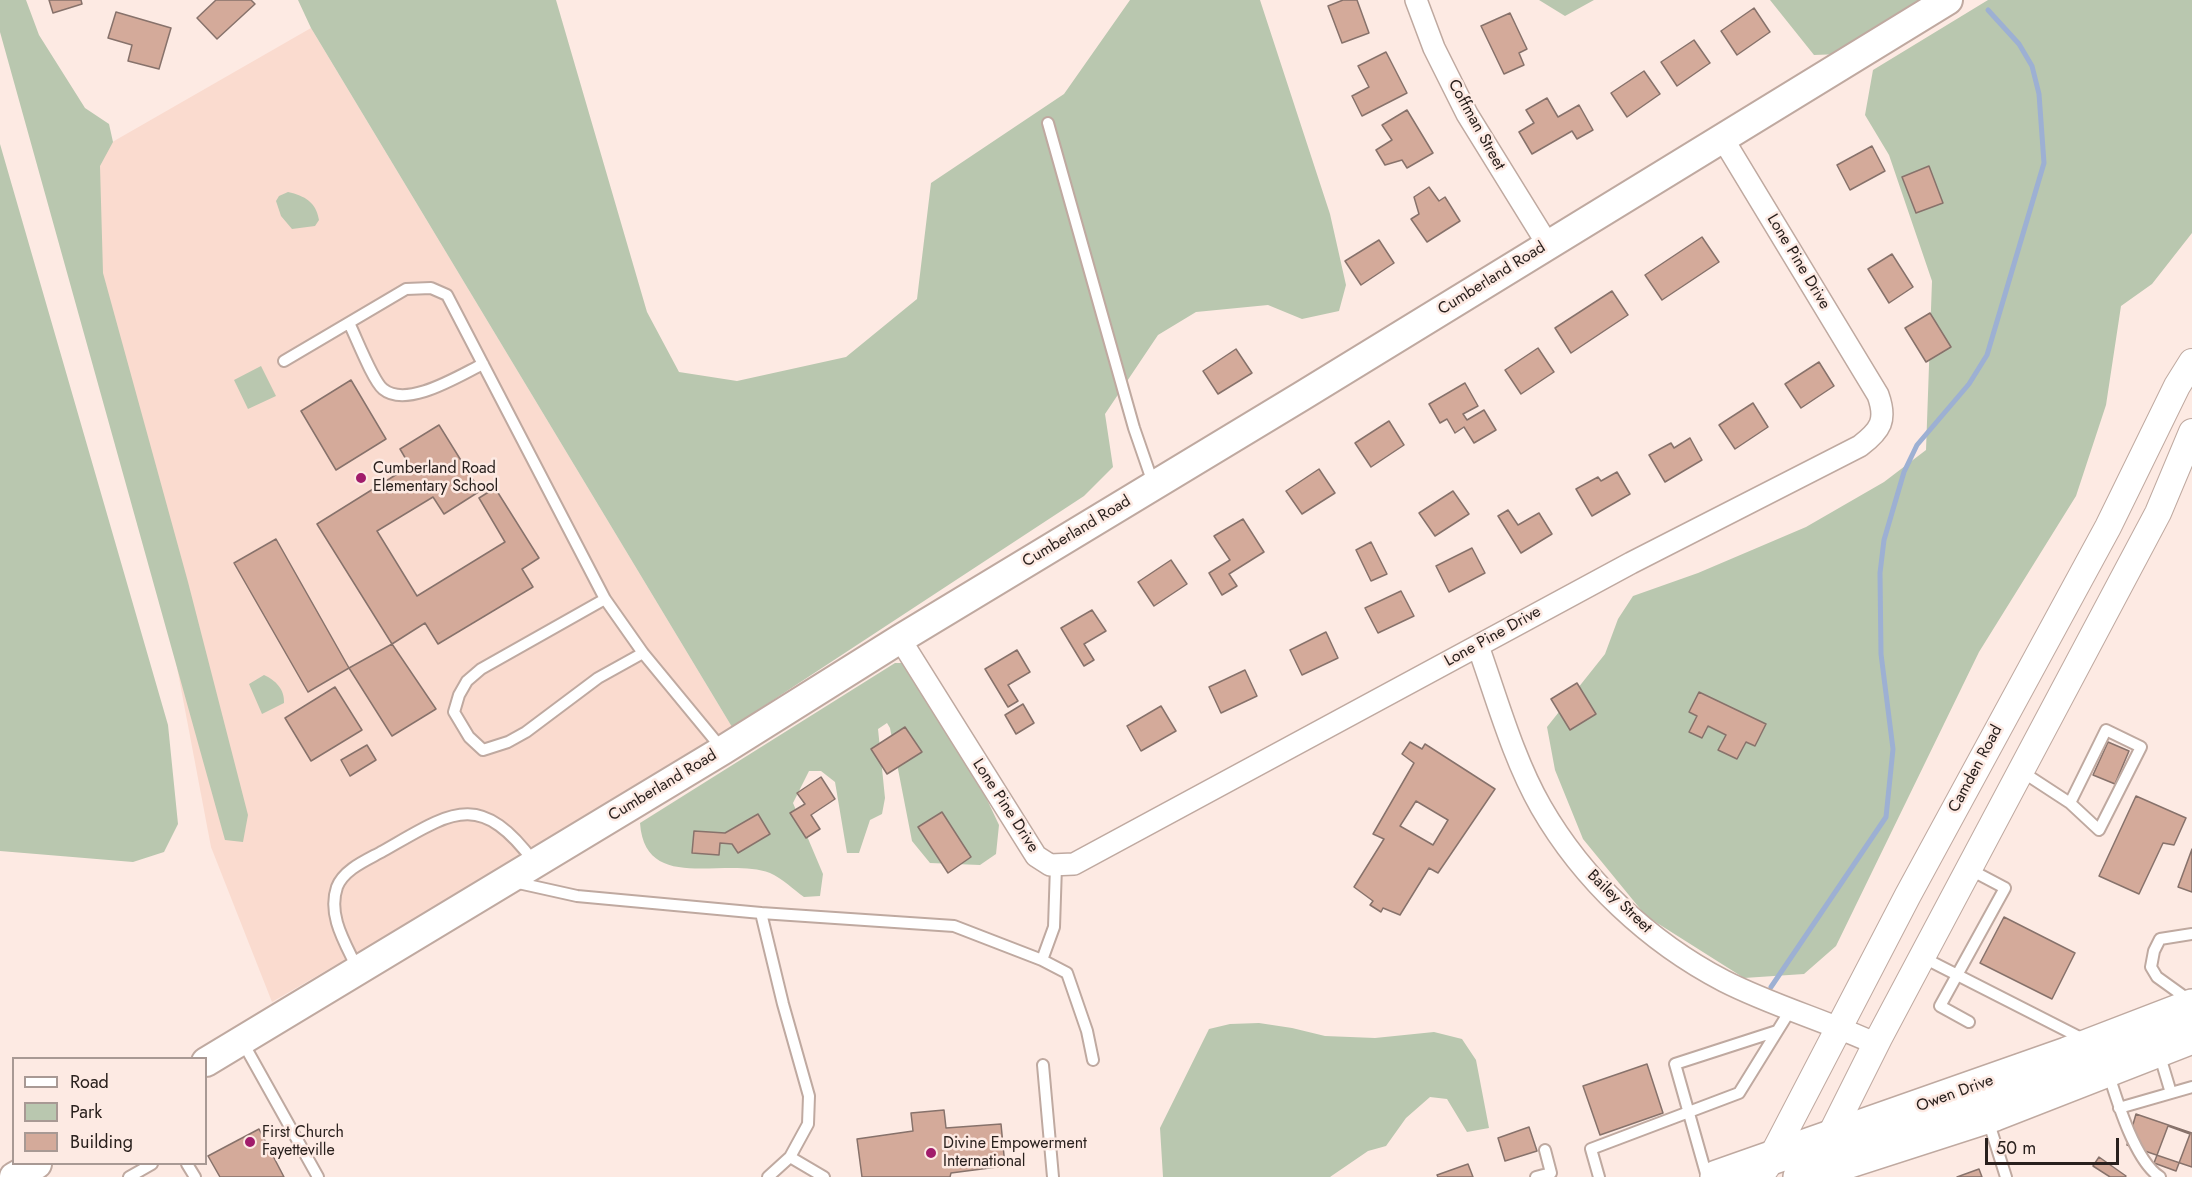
<!DOCTYPE html>
<html>
<head>
<meta charset="utf-8">
<style>
	body { margin:0 }
	#map { position:relative; width:2192px; height:1177px; overflow:hidden; background:#fdeae3; font-family:Jost,sans-serif }
	canvas { display:block }
	.legend { position:absolute; left:12px; top:1057px; width:195px; height:108px; box-sizing:border-box; background:#fdeae3; border:2px solid #a89994; margin:0; padding:8px 10px; list-style:none; font-size:18px; color:#29201d }
	.legend li { display:flex; align-items:center; gap:12px; height:30px }
	.legend b { width:30px; border:2px solid #a89994 }
	.scale { position:absolute; left:1985px; top:1138px; width:134px; height:27px; box-sizing:border-box; border:3px solid #29201d; border-top:0; padding-left:8px; font-size:18px; line-height:21px; white-space:nowrap; color:#29201d; -webkit-text-stroke:4px #fdeae3; paint-order:stroke }
</style>
</head>
<body>
<div id="map">
<canvas width="2192" height="1177"></canvas>
<ul class="legend">
<li><b style="height:8px;background:#fff"></b>Road</li>
<li><b style="height:16px;background:#b9c7af"></b>Park</li>
<li><b style="height:16px;background:#d4aa9a"></b>Building</li>
</ul>
<div class="scale">50 m</div>
</div>
<script>
const ctx = document.querySelector('canvas').getContext('2d');
ctx.lineJoin = 'round';
function paint(path, color) { ctx.fillStyle = color; ctx.fill(path, 'evenodd'); }
function strokePath(path, color, width, dash) { ctx.strokeStyle = color; ctx.lineWidth = width; ctx.lineCap = dash ? 'butt' : 'round'; ctx.setLineDash(dash || []); ctx.stroke(path); }
function label(font, color, halo, rows, align = 'center') {
  ctx.font = font + ' Jost,sans-serif'; ctx.lineWidth = 5; ctx.setLineDash([]); ctx.textBaseline = 'middle'; ctx.strokeStyle = halo; ctx.fillStyle = color; for (const [text, x, y, turn = 0] of rows) {
    ctx.save(); ctx.translate(x, y); ctx.rotate((+turn || 0) * Math.PI / 180); ctx.textAlign = isNaN(turn) ? turn : align; if (halo) ctx.strokeText(text, 0, 0); ctx.fillText(text, 0, 0); ctx.restore();
  }
}
paint(new Path2D(`
	M311,28L732,727L519,859L272,1002L211,847L81,160Z`), '#fadbcf');
paint(new Path2D(`
	M0,0H26L39,35L85,108L109,124L113,142L100,166L103,273L188,582L248,815L243,842L225,840L0,32Z
	M298,0H556L647,312L679,372L737,381L846,357L917,299L931,183L1064,94L1130,0H1260L1330,214L1346,285L1339,311L1302,319L1268,305L1196,312L1158,335L1105,414L1113,467L1084,496L732,727L311,28Z
	M1539,0H1594L1565,16Z
	M1770,0H1931L1841,54L1814,55Z
	M1988,0H2192V233L2152,284L2121,306L2106,405L2076,496L1979,652L1836,946L1804,974L1744,978L1646,916L1583,839L1555,770L1547,727L1605,654L1618,619L1633,596L1698,573L1806,527L1884,482L1926,450L1932,281L1889,155L1865,115L1873,70Z
	M0,144L168,725L178,824L164,852L133,862L0,851Z
	M288,192C305,196 316,202 319,220L315,226L292,229L281,216L276,201L279,196Z
	M261,366L276,396L248,409L234,380Z
	M895,663H905L975,774L999,825L996,854L980,865L930,863L912,841L890,728L887,723L878,729L885,798L882,814L870,820L859,853H847L835,782L821,771H809L793,803L823,874L820,896L804,897C794,890 782,878 770,873C724,856 645,894 640,823Z
	M264,675C275,680 285,689 284,703L262,714L249,684Z
	M1259,1023L1292,1028L1325,1036L1375,1038L1434,1032L1462,1039L1476,1060L1489,1128L1467,1132L1447,1099L1430,1097L1406,1118L1386,1146L1368,1151L1330,1177H1163L1160,1128L1209,1029L1230,1024Z`), '#b9c7af');
strokePath(new Path2D(`
	M1771,987L1886,817L1893,749L1881,654L1880,573L1884,540L1904,472L1917,445L1969,384L1987,355L2044,163L2039,94L2032,66L2019,44L1988,10`), '#9db0d3', 5);
const building = new Path2D(`
	M49,0H81L82,4L53,13Z
	M216,0H251L255,4L217,39L197,18Z
	M1343,0H1357L1369,33L1342,43L1328,6Z
	M1754,8L1770,32L1737,55L1721,31Z
	M116,12L171,28L159,69L128,61L132,45L108,38Z
	M1510,13L1527,49L1519,53L1524,65L1504,74L1481,26Z
	M1694,40L1710,63L1677,86L1661,62Z
	M1386,52L1407,93L1362,116L1352,96L1369,87L1358,66Z
	M1644,71L1660,94L1627,117L1611,93Z
	M1547,98L1558,117L1579,105L1593,130L1577,139L1572,131L1532,154L1519,132L1534,123L1526,110Z
	M1407,110L1433,153L1407,168L1402,160L1385,165L1376,150L1392,140L1382,125Z
	M1872,146L1885,171L1850,190L1837,165Z
	M1929,166L1943,203L1916,213L1902,177Z
	M1429,187L1439,201L1445,197L1460,221L1427,242L1411,219L1419,214L1414,197Z
	M1702,237L1719,262L1662,300L1645,275Z
	M1379,240L1394,263L1361,285L1345,261Z
	M1892,254L1913,287L1889,303L1868,269Z
	M1612,291L1628,315L1571,353L1555,328Z
	M1930,313L1951,347L1926,362L1905,328Z
	M1538,348L1554,372L1521,394L1505,370Z
	M1236,349L1252,373L1218,394L1203,371Z
	M1819,362L1834,386L1801,408L1785,384Z
	M351,380L386,439L336,470L301,411Z
	M1465,383L1478,406L1463,414L1467,420L1484,410L1496,430L1474,443L1464,427L1455,433L1447,419L1440,423L1429,404Z
	M1753,403L1768,427L1735,449L1719,425Z
	M1389,421L1404,445L1371,467L1355,443Z
	M439,425L480,491L444,514L433,497L377,531L417,596L505,542L479,498L495,488L539,558L522,569L533,587L438,644L425,623L392,644L317,524L410,466L400,449Z
	M1690,438L1702,460L1665,482L1649,455L1671,443L1674,448Z
	M1319,469L1335,493L1302,514L1286,491Z
	M1617,472L1630,494L1592,516L1576,489L1598,477L1601,481Z
	M1453,491L1469,514L1435,536L1419,513Z
	M1508,510L1518,525L1539,513L1552,534L1521,553L1498,516Z
	M1243,519L1264,552L1229,574L1237,586L1222,595L1209,573L1230,560L1214,536Z
	M276,539L349,668L308,692L234,563Z
	M1371,542L1387,574L1371,581L1356,550Z
	M1472,548L1485,573L1449,592L1436,566Z
	M1171,560L1187,584L1154,606L1138,582Z
	M1401,591L1414,616L1378,633L1365,608Z
	M1092,610L1106,631L1084,644L1094,660L1084,666L1061,628Z
	M1326,632L1338,658L1302,675L1290,650Z
	M392,644L436,709L392,736L349,668Z
	M1017,650L1030,672L1008,685L1018,701L1008,707L985,669Z
	M1245,670L1257,696L1221,713L1209,687Z
	M1577,683L1596,714L1570,730L1551,699Z
	M335,687L362,730L311,761L285,718Z
	M1699,692L1766,724L1755,746L1746,742L1737,759L1718,750L1726,735L1708,726L1702,738L1689,732L1697,716L1689,712Z
	M1023,704L1034,723L1016,734L1005,715Z
	M1161,706L1176,731L1141,751L1127,726Z
	M905,727L922,752L887,774L871,749Z
	M1410,742L1422,749L1425,744L1495,789L1438,873L1429,868L1400,915L1383,908L1381,912L1370,905L1373,901L1354,887L1384,839L1373,834L1414,763L1402,754ZM1416,801L1448,820L1433,845L1400,826Z
	M2108,742L2129,751L2115,784L2093,775Z
	M367,745L376,760L350,776L341,760Z
	M821,777L835,799L811,815L820,829L806,838L790,813L805,804L797,793Z
	M2136,796L2186,818L2174,845L2163,843L2139,894L2099,876Z
	M942,812L971,857L948,873L918,827Z
	M758,814L770,834L738,853L732,844L720,843L719,855L692,853L694,831L725,833Z
	M2192,849V892L2178,887Z
	M2004,917L2075,953L2052,999L1980,963Z
	M1647,1064L1663,1113L1600,1135L1583,1086Z
	M944,1110L946,1128L1001,1124L1005,1166L951,1173L950,1177H862L857,1139L913,1131L911,1113Z
	M2136,1114L2192,1133V1167L2127,1145Z
	M2168,1126L2190,1134L2176,1171L2154,1163Z
	M1529,1127L1537,1151L1505,1161L1498,1138Z
	M259,1129L284,1177H220L208,1156Z
	M2099,1157L2126,1176L2125,1177H2110L2093,1166Z
	M1468,1164L1473,1177H1438L1437,1175Z
	M1979,1169L1982,1177H1957Z`);
paint(building, '#d4aa9a');
strokePath(building, '#87726b', 1.5);
const service = new Path2D(`
	M1048,123L1134,428L1153,483
	M349,323C356,337 373,381 383,389C407,409 460,375 483,364
	M284,361L406,289L431,288L447,295L605,599L643,653L723,750
	M605,599L481,669L467,681L459,695L454,712L469,737L483,750L508,742L526,732L598,678L643,653
	M2021,771L2070,803L2106,730L2141,747L2099,830L2070,803
	M514,882L577,896L761,913L783,1004L809,1096L808,1124L790,1157L768,1177
	M761,913L954,926L1042,960L1054,927L1056,866
	M1922,957L2085,1040
	M1042,960L1067,973L1087,1031L1093,1060
	M358,970C346,944 327,916 337,887C344,869 367,860 383,851C450,813 479,788 534,862
	M2189,1000L2157,977L2151,967L2154,951L2160,939L2192,934
	M1969,1022L1940,1006L2005,888L1969,869
	M242,1041L318,1177
	M2159,1053L2171,1093
	M1043,1065L1053,1177
	M2108,1072C2117,1101 2135,1161 2160,1177
	M2119,1108L2192,1087
	M1988,1120L2006,1177
	M790,1157L824,1177
	M187,1164L195,1177
	M129,1177L152,1164
	M1536,1177L1551,1173L1545,1150
	M1599,1177L1591,1149L1739,1093L1791,1009
	M1707,1177L1675,1064L1777,1031`);
const minor = new Path2D(`
	M1416,0L1434,48L1467,114L1548,245
	M900,639L1036,856L1050,865L1074,864L1631,563L1860,446C1881,430 1887,420 1878,395L1723,139
	M1478,646C1497,699 1513,758 1541,807C1583,880 1649,942 1724,981C1773,1006 1827,1021 1876,1044`);
const tertiary = new Path2D(`
	M1825,1146L1879,1038L2158,513L2192,432
	M1766,1168L1908,895L2108,527L2177,386L2192,362`);
const secondary = new Path2D(`
	M206,1062L723,750L900,639L1302,396L1948,0
	M14,1177L37,1164`);
const trunk = new Path2D(`
	M1717,1177L2067,1054L2192,1006
	M1800,1177L1995,1114L2192,1037`);
strokePath(service, '#bfa9a0', 14);
strokePath(minor, '#bfa9a0', 24);
strokePath(tertiary, '#bfa9a0', 28);
strokePath(secondary, '#bfa9a0', 32);
strokePath(trunk, '#bfa9a0', 36);
strokePath(service, '#fff', 10);
strokePath(minor, '#fff', 21);
strokePath(tertiary, '#fff', 26);
strokePath(secondary, '#fff', 28);
strokePath(trunk, '#fff', 33);
for (const [x, y, r, color] of [
	[361,478,6,"#a11c6b"],
	[250,1142,6,"#a11c6b"],
	[931,1153,6,"#a11c6b"]
]) { const dot = new Path2D(); dot.arc(x, y, r, 0, 2 * Math.PI); ctx.fillStyle = color; ctx.fill(dot); strokePath(dot, '#fdeae3', 2); }
label('16px', '#29201d', '#fdeae3', [
	["Coffman Street",1476,125,61],
	["Lone Pine Drive",1798,262,59],
	["Cumberland Road",1492,279,-32],
	["Cumberland Road",1077,532,-31],
	["Lone Pine Drive",1493,637,-29],
	["Camden Road",1976,769,-62],
	["Cumberland Road",663,786,-31],
	["Lone Pine Drive",1005,806,57],
	["Bailey Street",1619,902,44],
	["Owen Drive",1955,1094,-20]
]);
label('16px', '#29201d', '#fdeae3', [
	["Cumberland Road",373,469],
	["Elementary School",373,487],
	["First Church",262,1133],
	["Fayetteville",262,1151],
	["Divine Empowerment",943,1144],
	["International",943,1162]
], 'left');
</script>
</body>
</html>
